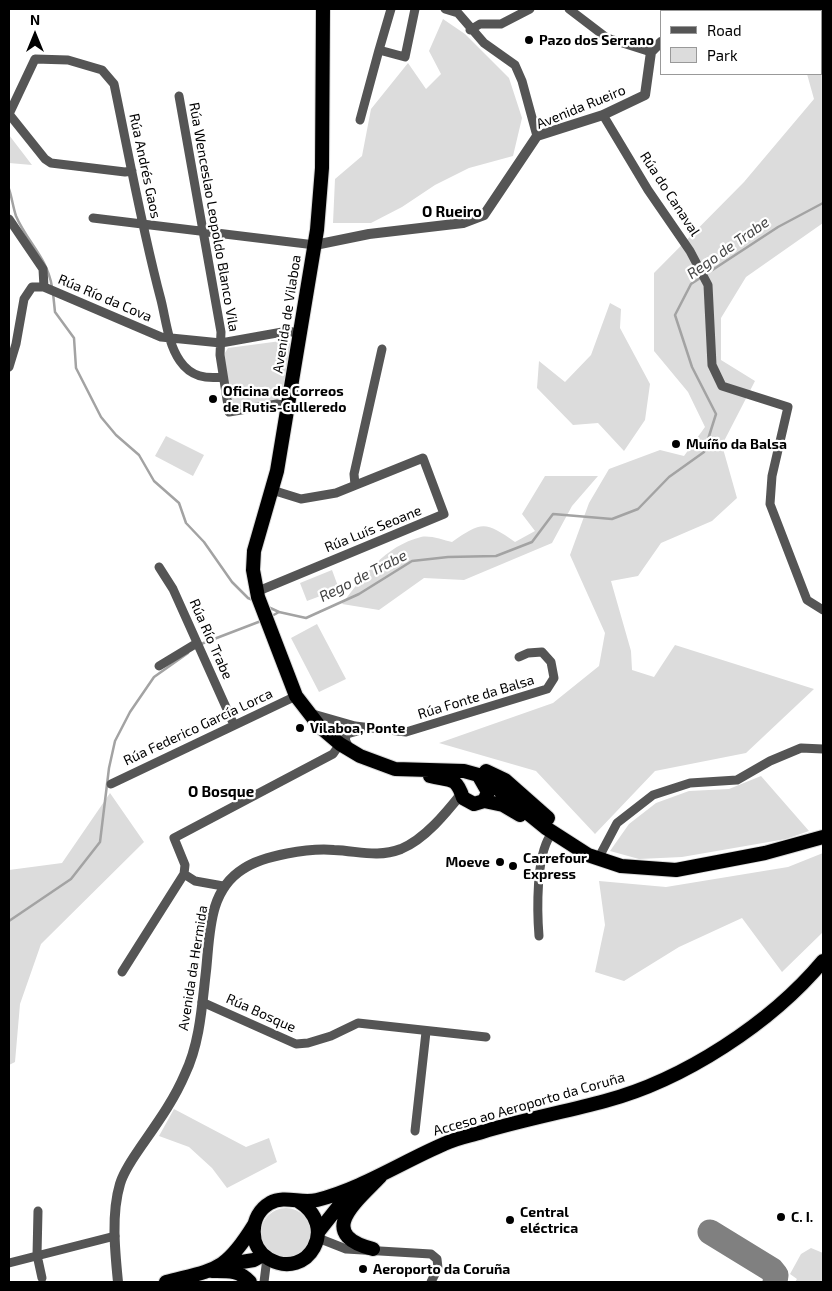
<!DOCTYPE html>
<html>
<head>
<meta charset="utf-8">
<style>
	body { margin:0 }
	#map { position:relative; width:832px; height:1291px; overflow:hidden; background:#fff; font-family:"Exo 2",sans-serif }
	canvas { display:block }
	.frame { position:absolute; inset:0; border:10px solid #000; pointer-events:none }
	.legend { position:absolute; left:660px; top:10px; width:162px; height:65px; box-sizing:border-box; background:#fff; border:1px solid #999; margin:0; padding:6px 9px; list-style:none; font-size:15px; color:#000 }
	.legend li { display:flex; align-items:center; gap:10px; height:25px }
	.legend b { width:25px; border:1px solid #999 }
	.north { position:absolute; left:10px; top:10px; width:50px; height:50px; -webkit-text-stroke:4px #fff; paint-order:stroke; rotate:0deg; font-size:14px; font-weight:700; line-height:20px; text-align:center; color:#000 }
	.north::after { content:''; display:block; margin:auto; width:18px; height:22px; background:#000; clip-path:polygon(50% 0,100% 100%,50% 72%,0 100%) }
</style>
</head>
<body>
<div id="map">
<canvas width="832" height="1291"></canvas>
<div class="frame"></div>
<ul class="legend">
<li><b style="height:6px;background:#555"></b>Road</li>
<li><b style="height:14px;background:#dcdcdc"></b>Park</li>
</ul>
<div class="north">N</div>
</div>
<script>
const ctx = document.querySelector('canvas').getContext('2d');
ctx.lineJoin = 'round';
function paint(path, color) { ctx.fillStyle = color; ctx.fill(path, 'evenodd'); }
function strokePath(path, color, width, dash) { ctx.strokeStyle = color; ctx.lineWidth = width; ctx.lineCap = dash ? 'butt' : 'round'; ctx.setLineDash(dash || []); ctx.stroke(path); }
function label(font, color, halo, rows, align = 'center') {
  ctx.font = font + ' "Exo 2",sans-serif'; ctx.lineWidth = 4.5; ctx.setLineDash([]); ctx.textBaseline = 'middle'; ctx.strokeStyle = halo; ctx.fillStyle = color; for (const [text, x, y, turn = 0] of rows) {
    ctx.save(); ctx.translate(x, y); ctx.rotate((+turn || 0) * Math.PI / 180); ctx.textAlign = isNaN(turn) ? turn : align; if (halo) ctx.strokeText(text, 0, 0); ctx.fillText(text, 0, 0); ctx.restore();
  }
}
paint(new Path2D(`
	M443,19L465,34L509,78L522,118L513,156L469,168L435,185L402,207L371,223H333L335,179L362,156L371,109L408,63L426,89L441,74L429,51Z
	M823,29V223L746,277L721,318V360L755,381L722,445L737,498L712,521L661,543L638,576L611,581L631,651L632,670L654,677L675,645L814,689L746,753L655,771L595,834L536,771L439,743L553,703L599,666L605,633L570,555L589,503L609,469L660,450L684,456L705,427L688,392L654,351V273L744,182L814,99L807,74H821V30Z
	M9,135L32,165L9,163Z
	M610,303L621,309L620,328L650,384L645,420L624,451L598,423L573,425L537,388L539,361L565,382L591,355Z
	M281,341H288L293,348L280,398L277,400L238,407L231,404L223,356L228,348Z
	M166,436L204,455L193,476L155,456Z
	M545,476H598L572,506L552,543L464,580L424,578L379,610L342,604C363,576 385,546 421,537C430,535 443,540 452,542C482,521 485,521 515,542L535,531L522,514Z
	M332,570L339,589L307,601L300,583Z
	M317,624L346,679L319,692L291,638Z
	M761,776L809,831L786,839L682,857L639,859L610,851L629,824L656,803L689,791L729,789Z
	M110,793L144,842L41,944L20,1004L15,1062L9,1065V870L62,863Z
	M823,853V932L782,972L742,918L679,947L624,981L595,972L605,925L599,881L666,887L788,867Z
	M174,1109L246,1147L269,1138L277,1162L227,1188L212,1168L189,1147L159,1136Z
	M261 1233a25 25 0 1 1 50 0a25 25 0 1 1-50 0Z
	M811,1248L823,1253V1282H795L797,1279L790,1274L801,1254Z`), '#dcdcdc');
strokePath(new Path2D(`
	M9,189C12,198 13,207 16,216C27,242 47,257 52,287
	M53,293L55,312L74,338L76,368L101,417L116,435L139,455L154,481L179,503L186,523L204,542L232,582L248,598L255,601
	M266,606L279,612
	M270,617L279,612L306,618L359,594L412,561L448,557L496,556L532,542L553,514L612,519L638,509L669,477L704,452L716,414L692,367L675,315L691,284L778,227L823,203
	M201,644L261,621
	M9,921L71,879L100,842L109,768L115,741L130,712L154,677L188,653`), '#a3a3a3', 2.5);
strokePath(new Path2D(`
	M710,1232L772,1270L776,1275L775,1282`), '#808080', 25);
const trunk = new Path2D(`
	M323,9L322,168L317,230L277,471L254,551L253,570L258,597L296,696L320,727L340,744L360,756L395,769L464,771L482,776L546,828L588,855L621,866L676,870L765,853L823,837
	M486,771L505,780L548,818
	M430,776C451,781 456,776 463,798L474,804L484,801L488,792L480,778
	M484,801L503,805L520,815
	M298,1201C340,1226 308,1281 269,1259C248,1247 249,1215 270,1203C285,1195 301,1204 317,1200C361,1189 402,1162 444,1144C456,1138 469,1136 482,1132C522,1120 564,1112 605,1101C684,1080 771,1023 823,961
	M319,1231L342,1202L355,1192
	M373,1249C315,1234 356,1202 380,1177
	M223,1265L254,1260L263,1255
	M212,1271C228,1271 239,1270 250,1282
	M166,1282C216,1269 225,1272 254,1225`);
strokePath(trunk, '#dbdbdb', 16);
strokePath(new Path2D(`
	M391,9L379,50L405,57L415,9
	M445,9L458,13L484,43L515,65L522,81L537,136
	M569,9L607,38L651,52
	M470,30L480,24H501L530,9
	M179,96L221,332L220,355L229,412L277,404L288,406
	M603,115L648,190L690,251L708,285L712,365L722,386L788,407L772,476L770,504L807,600L823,610
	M360,120L379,50
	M132,171L125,172L51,163L45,159L9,114L35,59L68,60L102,70L114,84C129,156 142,229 161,300C166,320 168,344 180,361C191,377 206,379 223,377
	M93,218L315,245
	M9,219L43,269L44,287
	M9,367L16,344L24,299L32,287H44L161,337L221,343L288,331L301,334
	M355,485L354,474L382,349
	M159,567L173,589L234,725
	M256,592L444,514L423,458L336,493L301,499L272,490
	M159,666L197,643
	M313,714L355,726L406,732L547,689L554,678L551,662L542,652L528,653L519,657
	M350,750L345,739L347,734L361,730
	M111,784L296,696
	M598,859L617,823L653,795L690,783L737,780L770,761L801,748L823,749
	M223,886L195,881L184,874L185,865L174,838L333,754L340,744
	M539,936C537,911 536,857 550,836
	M122,972L184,874
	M202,1002L296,1044L308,1043L331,1036L358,1023L486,1037
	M415,1131L426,1032
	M38,1211L37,1255L42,1278
	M318,1238L346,1249L431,1254L437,1259L438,1268L431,1282
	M9,1263L115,1236
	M264,1282L267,1258`), '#555', 9);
strokePath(new Path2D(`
	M699,11L703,9
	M315,245L369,234L463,223L484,215L537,136L603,115L645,95L651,52L661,42
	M118,1282C115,1252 111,1214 120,1184C124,1170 134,1157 142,1145C158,1122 174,1100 185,1074C200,1043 202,1005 206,971C210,934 208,891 243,869C264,855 309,848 334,850C359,851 377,858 401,849C425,839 446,813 462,793`), '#555', 10);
strokePath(trunk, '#000', 14);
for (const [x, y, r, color] of [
	[529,40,5,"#000"],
	[213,399,5,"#000"],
	[676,444,5,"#000"],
	[300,728,5,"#000"],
	[500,862,5,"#000"],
	[513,866,5,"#000"],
	[781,1217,5,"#000"],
	[510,1220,5,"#000"],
	[363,1269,5,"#000"]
]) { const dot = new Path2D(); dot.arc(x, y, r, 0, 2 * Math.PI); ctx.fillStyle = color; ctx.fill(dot); strokePath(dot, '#fff', 2); }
label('bold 14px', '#000', '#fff', [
	["Pazo dos Serrano",539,40],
	["Oficina de Correos",223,391],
	["de Rutis-Culleredo",223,407],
	["Muíño da Balsa",686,444],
	["Vilaboa, Ponte",310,728],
	["Carrefour",523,858],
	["Express",523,874],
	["Moeve",490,862,"right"],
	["Central",520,1212],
	["eléctrica",520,1228],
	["C. I.",791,1217],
	["Aeroporto da Coruña",373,1269]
], 'left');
label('14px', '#000', '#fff', [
	["Avenida Rueiro",581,107,-22],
	["Rúa Andrés Gaos",145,166,78],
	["Rúa do Canaval",670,194,57],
	["Rúa Wenceslao Leopoldo Blanco Vila",214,217,80],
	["Rúa Río da Cova",105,298,23],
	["Avenida de Vilaboa",287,314,-81],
	["Rúa Luís Seoane",373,529,-22],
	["Rúa Río Trabe",211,639,66],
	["Rúa Fonte da Balsa",476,697,-17],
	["Rúa Federico García Lorca",198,727,-25],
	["Avenida da Hermida",193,968,-81],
	["Rúa Bosque",261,1013,24],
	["Acceso ao Aeroporto da Coruña",529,1104,-16]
]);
label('bold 15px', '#000', '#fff', [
	["O Rueiro",452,212],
	["O Bosque",221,792]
]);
label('italic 15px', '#444', '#fff', [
	["Rego de Trabe",728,248,-35],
	["Rego de Trabe",363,576,-27]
]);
</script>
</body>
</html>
